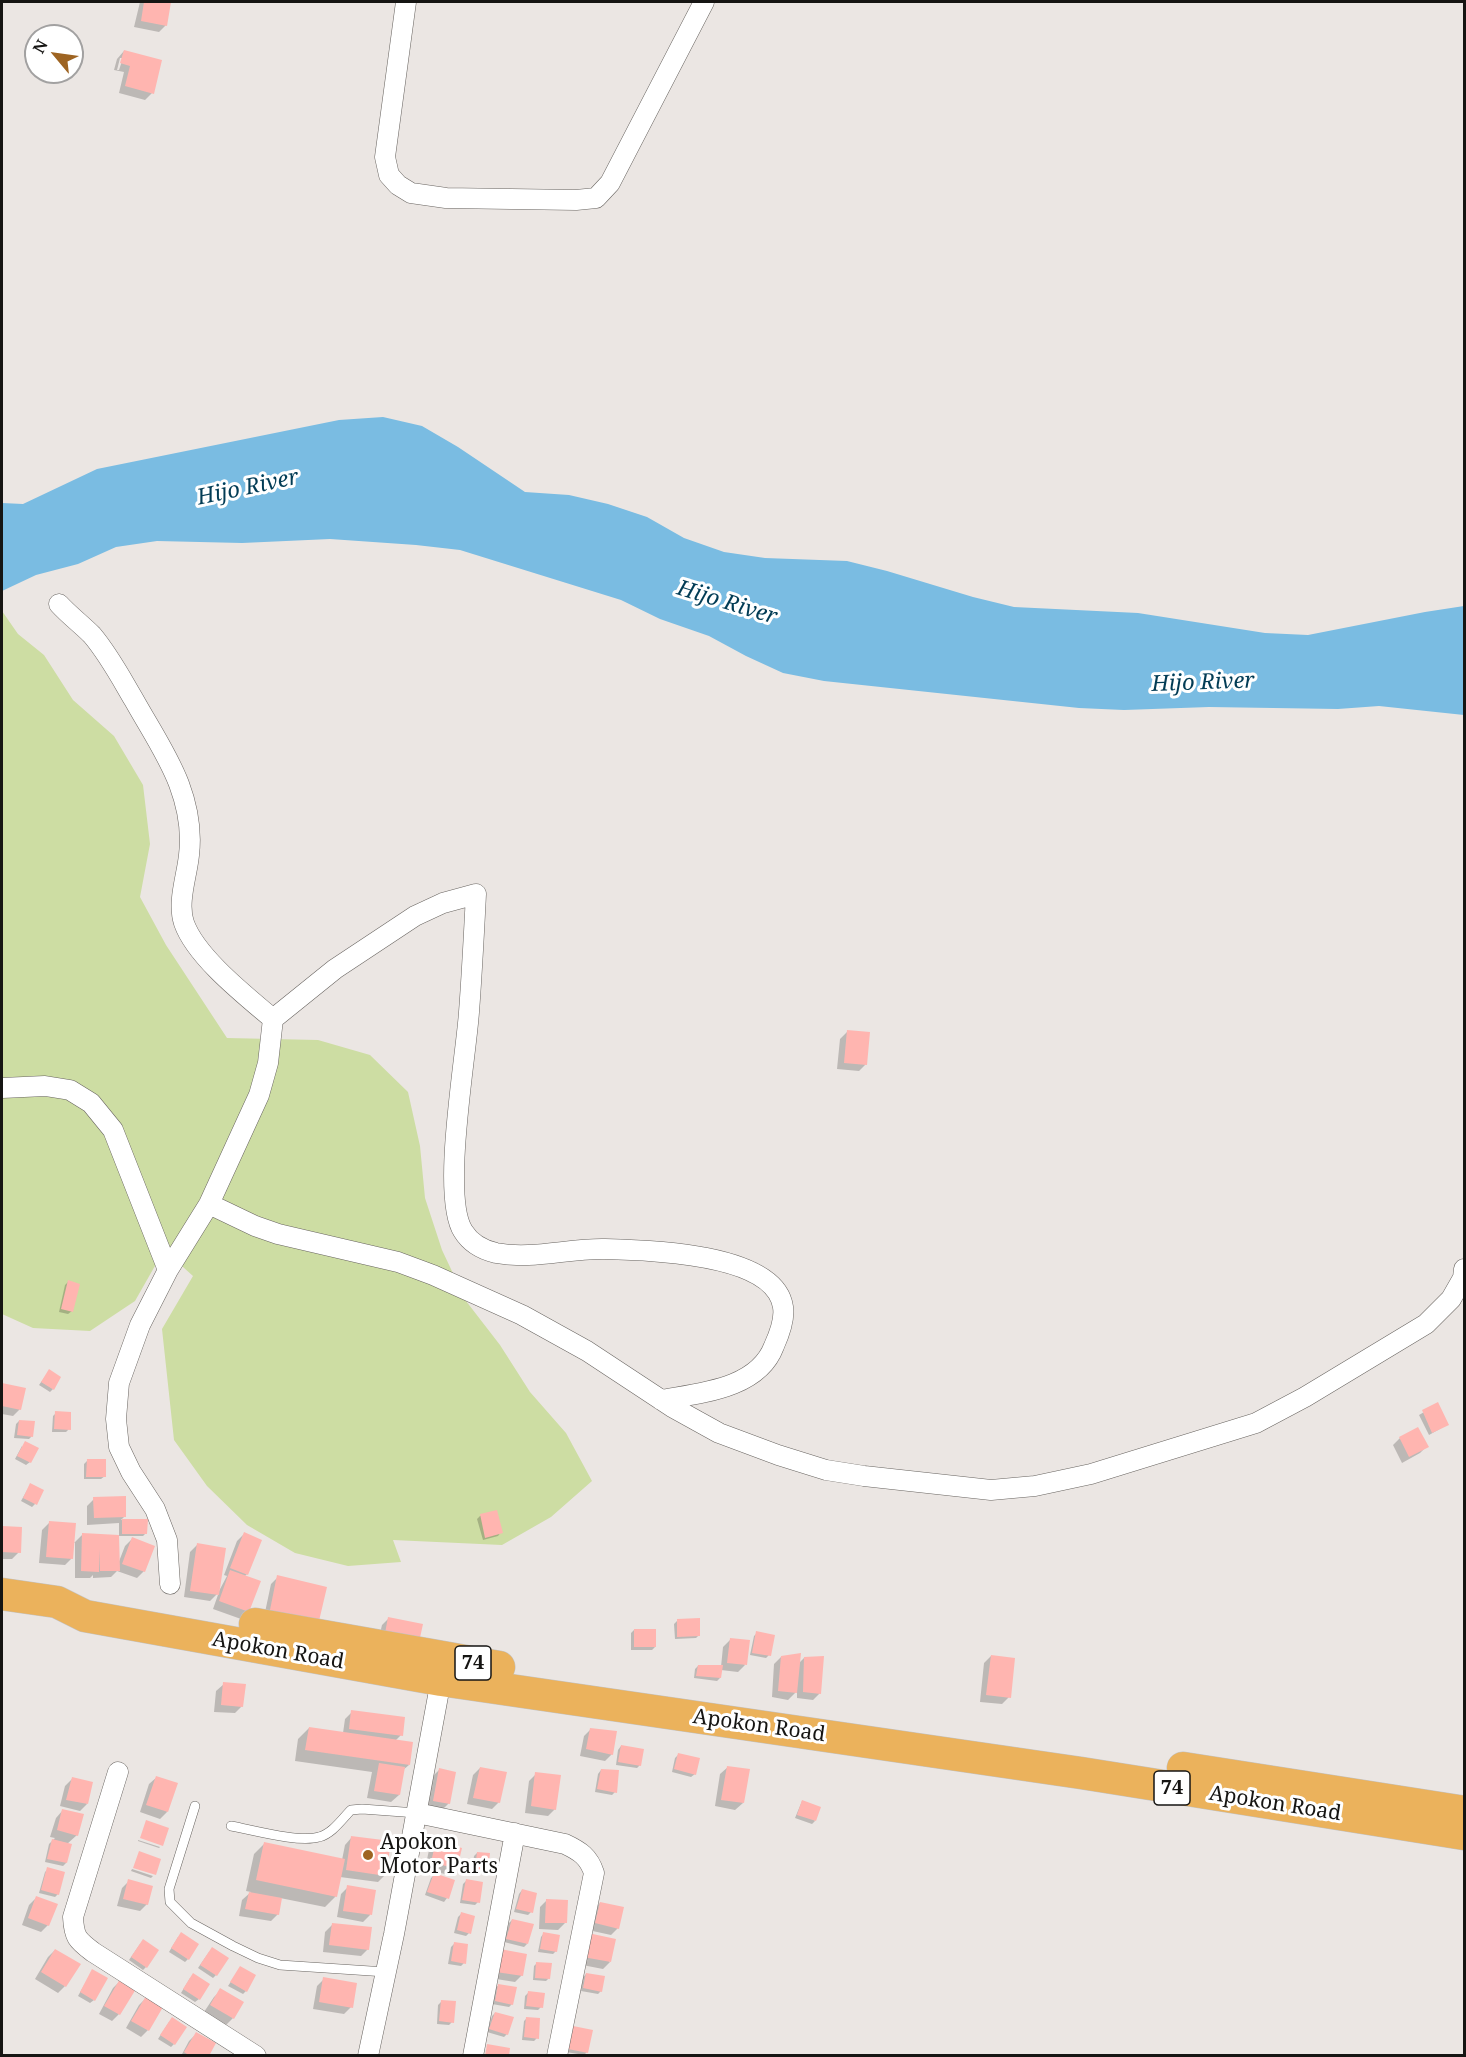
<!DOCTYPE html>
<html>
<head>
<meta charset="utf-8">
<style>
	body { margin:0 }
	#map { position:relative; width:1466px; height:2057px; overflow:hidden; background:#ebe6e3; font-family:"Noto Serif",serif }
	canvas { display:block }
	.frame { position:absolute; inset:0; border:3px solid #161513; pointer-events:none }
	.north { position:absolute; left:24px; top:24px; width:60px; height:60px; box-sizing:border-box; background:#fff; border:2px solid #a2a1a1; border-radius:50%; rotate:299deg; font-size:16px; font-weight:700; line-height:24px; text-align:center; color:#161513 }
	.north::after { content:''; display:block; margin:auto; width:21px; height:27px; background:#9e6422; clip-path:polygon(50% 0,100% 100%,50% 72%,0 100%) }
</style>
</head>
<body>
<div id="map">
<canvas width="1466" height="2057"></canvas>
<div class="frame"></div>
<div class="north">N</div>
</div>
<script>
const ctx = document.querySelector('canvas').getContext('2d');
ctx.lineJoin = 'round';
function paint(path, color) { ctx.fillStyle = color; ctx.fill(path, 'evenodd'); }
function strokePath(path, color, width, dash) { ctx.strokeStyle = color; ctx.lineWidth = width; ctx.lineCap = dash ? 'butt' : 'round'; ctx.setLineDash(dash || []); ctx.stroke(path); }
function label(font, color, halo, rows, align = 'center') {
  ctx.font = font + ' "Noto Serif",serif'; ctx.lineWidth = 6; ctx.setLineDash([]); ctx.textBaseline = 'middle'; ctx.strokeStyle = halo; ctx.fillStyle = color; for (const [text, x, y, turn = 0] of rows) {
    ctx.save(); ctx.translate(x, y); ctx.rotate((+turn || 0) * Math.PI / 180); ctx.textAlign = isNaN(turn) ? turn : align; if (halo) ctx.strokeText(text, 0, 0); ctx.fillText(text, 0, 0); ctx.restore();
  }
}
paint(new Path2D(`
	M2,611L18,634L44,655L73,700L114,736L143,785L150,844L140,897L166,945L227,1038L318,1040L370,1055L408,1092L420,1146L425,1198L442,1250L466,1301L500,1345L530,1392L566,1433L592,1481L551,1517L502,1545L393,1540L401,1562L348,1566L295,1553L247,1525L207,1486L174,1440L162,1329L193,1276L164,1250L135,1301L90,1331L33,1328L2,1314Z`), '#cddda3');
paint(new Path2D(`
	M383,417L422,426L458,447L525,492L569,495L608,504L647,517L684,538L724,552L765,558L847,561L887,571L973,597L1014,607L1138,613L1265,633L1308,635L1425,612L1464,606V715L1379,706L1338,709L1209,707L1124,710L1079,708L824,681L783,673L746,656L709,636L660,619L621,600L460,550L416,545L330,539L242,543L157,541L116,547L78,564L36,575L2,591V503L23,504L97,469L339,420Z`), '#7abce2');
paint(new Path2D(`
	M140,2H170L166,25L159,32L134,27Z
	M124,51L152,93L145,100L119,93L124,72L114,70L117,59ZM120,58H123L119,70H117Z
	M847,1032L866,1064L859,1071L837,1069L840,1039Z
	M68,1282L72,1311L68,1314L59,1312L65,1285Z
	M49,1371L53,1389L50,1392L39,1385Z
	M2,1385L24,1390L20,1409L13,1416L2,1414Z
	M1438,1404L1447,1425L1429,1435L1419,1415Z
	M56,1413L69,1429L66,1432H52L53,1416Z
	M19,1421L32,1436L29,1439L14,1438L16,1424Z
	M1400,1438L1427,1446L1420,1453L1402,1463L1393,1445Z
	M22,1446L30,1462L26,1465L15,1459Z
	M87,1461L105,1476L101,1479H84V1464Z
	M30,1485L35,1504L32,1507L21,1501Z
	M94,1499L125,1516L121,1520L146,1521V1533L143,1536H118V1564L125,1546L132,1539L144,1571L137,1578L117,1571L111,1577L93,1578V1575L90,1578H75V1543H74L83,1534L119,1536V1523L87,1525V1506Z
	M496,1511L501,1532L498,1536L483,1540L477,1519L480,1516Z
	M49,1523L72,1558L65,1565L39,1563L42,1530Z
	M2,1528H20L19,1552L12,1559H2Z
	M244,1534L247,1574L244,1577L248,1611L241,1619L213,1609L219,1592L210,1601L184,1597L190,1552L197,1545L219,1591L227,1576L224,1575L237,1541Z
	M278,1577L318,1620L264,1617L271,1584Z
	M389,1618L421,1625L377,1646L382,1625Z
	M677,1621L699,1635L696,1638L675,1639L674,1624Z
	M634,1630L655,1647L652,1650H631V1633Z
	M757,1633L769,1655L766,1658L750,1655L754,1636Z
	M730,1640L745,1665L738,1672L721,1670L720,1678L717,1681L694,1678L695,1669L698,1666L721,1667L723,1647Z
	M991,1656L1009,1697L1002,1704L980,1702L984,1663Z
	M781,1657L798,1664L804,1658L820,1693L813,1700L797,1698V1691L788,1700L772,1697L774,1664Z
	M224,1684L242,1706L235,1713L214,1712L216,1691Z
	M352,1712L401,1735L395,1741L409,1765L403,1770L399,1795L391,1802L367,1798L372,1772L295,1761L298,1739L309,1728L343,1733L345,1719Z
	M591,1729L612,1754L605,1761L580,1756L584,1736Z
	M621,1746L640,1765L637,1768L616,1765L618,1750Z
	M678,1755L695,1774L691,1777L672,1772L675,1758Z
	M728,1767L743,1803L735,1810L715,1806L720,1774Z
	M480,1768L499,1802L492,1809L467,1804L473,1775Z
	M439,1770L449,1803L442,1810L427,1807L432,1777Z
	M601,1770L615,1792L612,1795L595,1792L598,1774Z
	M536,1774L555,1809L548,1816L525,1813L529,1781Z
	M157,1777L167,1812L160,1819L140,1812L149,1784Z
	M72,1779L87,1804L80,1811L60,1806L65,1786Z
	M802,1801L815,1821L812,1824L795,1818Z
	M63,1810L77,1835L67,1844L66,1863L63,1866L45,1862L49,1844L55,1838L50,1837L56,1818Z
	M352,1837L385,1875L378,1882L340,1877L336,1896L325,1907L280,1898L278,1914L271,1921L239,1916L242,1900L251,1892L246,1891L254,1854L265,1843L342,1860L345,1845Z
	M138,1840L160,1847L159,1848L138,1841Z
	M436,1843L456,1868L449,1875L425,1869L429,1850Z
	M477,1853L487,1871L484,1874L472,1872L474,1856Z
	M48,1869L58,1894L55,1897L39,1893L45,1872Z
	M132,1869L153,1876L151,1878L131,1871Z
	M434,1875L453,1881L447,1898L444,1902L425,1895L431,1878Z
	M129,1881L147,1904L140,1911L117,1906L122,1888Z
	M466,1881L478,1902L475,1905L460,1903L463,1884Z
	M348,1887L374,1891L370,1915L363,1922L337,1917L341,1894Z
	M522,1890L531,1912L528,1915L514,1912L519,1894Z
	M36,1898L48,1925L41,1932L22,1925L29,1905Z
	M547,1900L565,1923L558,1930L539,1929L540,1907Z
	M600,1903L618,1928L611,1935L588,1930L593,1910Z
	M461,1914L469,1933L466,1936L454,1933L458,1917Z
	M512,1920L527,1944L524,1947L504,1942L509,1923Z
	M332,1925L368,1949L361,1956L323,1952L325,1932Z
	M544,1933L556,1951L553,1954L538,1952L541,1937Z
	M178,1937L188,1959L185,1962L169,1952Z
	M581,1942L610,1962L603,1969L577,1964Z
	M140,1944L146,1967L143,1970L129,1960Z
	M454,1944L464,1963L461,1966L448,1964L451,1947Z
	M55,1950L65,1986L58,1993L35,1979L48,1957Z
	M209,1952L216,1975L213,1978L198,1968Z
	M494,1958L522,1975L515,1982L490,1978Z
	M537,1963L549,1978L546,1981L533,1980L534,1966Z
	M240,1968L246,1991L243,1994L228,1986Z
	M92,1971L94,2000L90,2003L78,1996Z
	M586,1974L601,1991L598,1994L581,1991L583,1977Z
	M190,1978L199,1999L195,2002L181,1993Z
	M324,1979L351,2007L344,2014L313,2009L317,1986Z
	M120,1981L134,1989L119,2014L112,2021L99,2014L113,1988Z
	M499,1985L512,2004L509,2007L492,2004L495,1988Z
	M221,1990L233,2018L226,2025L204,2012L214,1997Z
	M528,1993L541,2007L538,2010L524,2009L525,1996Z
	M146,1998L148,2030L141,2037L126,2028L139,2005Z
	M441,2002L452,2022L449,2025L437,2024L438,2005Z
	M495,2013L507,2034L504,2037L487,2032L492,2016Z
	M527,2018L537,2038L534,2041L522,2040L524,2021Z
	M169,2022L174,2044L171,2047L158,2039Z
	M570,2031L587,2052L584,2055L566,2052Z
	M196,2034L207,2056H181L189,2041Z`), '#0003');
paint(new Path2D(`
	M144,2H171L167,26L141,21Z
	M124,50L162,60L154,94L125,86L130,66L120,63Z
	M847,1030L870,1032L867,1065L844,1063Z
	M68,1280L80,1284L73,1312L61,1309Z
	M49,1369L61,1377L54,1390L41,1382Z
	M2,1383L26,1388L21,1410L2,1406Z
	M1438,1402L1449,1425L1432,1433L1422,1410Z
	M55,1411L71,1412V1430L54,1429Z
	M19,1420L35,1421L33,1437L17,1435Z
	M1418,1427L1429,1447L1409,1457L1399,1437Z
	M25,1441L39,1448L31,1463L17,1456Z
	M87,1459H106V1477H86Z
	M30,1483L44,1490L37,1505L23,1498Z
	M126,1496V1517L94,1518L93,1497Z
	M497,1510L503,1533L485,1538L480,1514Z
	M122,1519H148L147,1534H122Z
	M49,1521L76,1523L73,1559L46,1557Z
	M2,1526L22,1527L21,1553L2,1552Z
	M244,1532L262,1540L248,1575L230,1568Z
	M82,1533L119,1535L120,1571H100L99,1549V1572L81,1571Z
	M132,1537L155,1546L145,1572L122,1564Z
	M197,1543L226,1548L219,1595L190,1591Z
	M230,1570L261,1581L249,1612L219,1601Z
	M277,1575L327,1587L319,1621L270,1610Z
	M388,1617L423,1624L418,1647L384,1639Z
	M700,1618V1636L677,1637V1619Z
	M634,1629H656V1647H634Z
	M756,1631L775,1635L771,1656L752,1653Z
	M730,1638L750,1640L747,1665L727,1663Z
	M801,1653L797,1693L778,1691L781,1656Z
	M991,1655L1015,1658L1011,1698L986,1695Z
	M824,1656L821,1694L803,1692L804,1657Z
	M698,1665H723L721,1678L696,1676Z
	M223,1682L246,1684L243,1707L221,1705Z
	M351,1710L405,1717L403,1736L349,1729Z
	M309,1727L413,1742L410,1765L305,1750Z
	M590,1728L617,1731L613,1755L586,1749Z
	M621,1745L644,1749L641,1766L618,1762Z
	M678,1753L700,1758L696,1775L674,1769Z
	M379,1763L405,1767L400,1795L374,1791Z
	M727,1766L750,1769L744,1803L721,1800Z
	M480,1767L507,1772L500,1803L473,1798Z
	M439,1768L456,1772L450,1804L433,1801Z
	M601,1769L619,1770L617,1793L597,1789Z
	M535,1772L561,1775L556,1810L531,1806Z
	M156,1776L178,1783L168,1812L146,1805Z
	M72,1777L93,1782L88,1804L66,1800Z
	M802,1800L821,1807L816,1821L797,1815Z
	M62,1809L84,1814L78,1836L57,1830Z
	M146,1820L169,1828L163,1846L140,1838Z
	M351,1836L391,1841L386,1876L346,1870Z
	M52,1839L72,1844L67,1863L47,1859Z
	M436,1841L462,1848L457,1869L431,1862Z
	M264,1842L345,1859L337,1897L256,1880Z
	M139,1851L161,1859L156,1875L133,1868Z
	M477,1852L490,1853L488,1871L475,1870Z
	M47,1867L65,1872L59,1895L41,1890Z
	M434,1873L455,1880L449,1899L427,1892Z
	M128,1879L153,1886L148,1905L123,1899Z
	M466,1879L483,1882L480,1903L462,1900Z
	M347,1885L376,1890L372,1915L343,1911Z
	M522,1889L537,1893L533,1913L516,1909Z
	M249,1892L282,1898L279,1915L245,1909Z
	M36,1896L58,1904L49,1926L28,1918Z
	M546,1899L568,1900L567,1923H545Z
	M600,1902L624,1907L619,1929L595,1923Z
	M461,1912L475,1916L471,1934L457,1930Z
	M512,1919L534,1924L528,1944L506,1939Z
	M332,1923L372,1927L369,1950L329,1945Z
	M181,1932L199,1944L189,1960L171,1948Z
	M543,1932L560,1935L557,1952L540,1949Z
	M588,1933L616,1939L611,1962L583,1957Z
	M143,1939L159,1950L147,1968L131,1957Z
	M454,1942L468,1944L466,1964L451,1961Z
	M212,1947L229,1958L217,1976L200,1965Z
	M55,1949L81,1964L66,1987L41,1972Z
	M500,1949L527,1954L523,1976L496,1972Z
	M536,1962L552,1963L550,1979L535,1978Z
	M240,1966L256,1975L247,1992L230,1982Z
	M92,1969L108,1978L95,2001L80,1992Z
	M193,1973L210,1984L200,2000L183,1989Z
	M586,1973L605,1976L602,1992L583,1988Z
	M323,1977L357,1983L353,2008L319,2002Z
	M120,1979L136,1989L120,2015L104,2006Z
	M498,1984L517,1987L513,2005L495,2001Z
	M220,1988L244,2002L234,2019L210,2005Z
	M528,1991L545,1993L543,2008L526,2006Z
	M146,1996L163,2007L149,2031L131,2021Z
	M441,2000L456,2001L454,2023L439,2021Z
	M495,2012L514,2017L508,2035L489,2029Z
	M172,2017L187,2027L175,2045L160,2035Z
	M526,2017L540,2018L539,2039L524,2037Z
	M573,2026L593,2030L588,2053L568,2049Z
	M196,2032L216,2043L209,2056H190L184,2052Z
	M487,2044L510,2048L509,2056H485Z`), '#ffb5b0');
const service = new Path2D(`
	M195,1806L169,1889L170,1902L191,1923L233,1946L258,1958L280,1965L386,1972
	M231,1826C253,1830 299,1843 319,1837C332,1834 342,1819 351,1810L362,1809L417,1813`);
const minor = new Path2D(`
	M406,2L385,157L389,175L398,185L411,193L446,198L576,200L596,198L610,183L704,2
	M59,604C69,615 81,624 92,635C109,655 121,678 134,700C149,727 168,755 179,784C188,808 192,830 189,855C187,876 177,902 184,923C196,957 246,996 273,1019
	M2,1088L45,1086L70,1090L91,1103L113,1130L168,1270
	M209,1204L255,1226L278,1234L398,1262L433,1275L522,1315L587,1351L672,1407L719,1433L778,1455L826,1470L864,1476L991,1490L1035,1486L1091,1474L1256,1423L1305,1397L1426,1324L1451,1299L1463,1278L1464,1269
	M170,1584L167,1540L155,1509L131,1472L119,1447L116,1419L119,1383L140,1325L168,1270L209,1204L259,1095L268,1063L273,1019L335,969L415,916L443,903L476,894C474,933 472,973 469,1012C466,1058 441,1196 463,1231C471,1244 483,1250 496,1253C532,1260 569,1248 605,1249C647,1250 775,1253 783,1307C785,1319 779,1335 774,1346C758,1389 700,1393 661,1400
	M118,1772L73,1917C74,1937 77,1940 93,1952L256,2056
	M417,1813L565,1844C580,1851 589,1857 594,1873L557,2056
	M368,2056L394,1934L443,1669
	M473,2056L515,1833`);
const trunk = new Path2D(`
	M2,1594L57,1602L85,1616L441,1680L1081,1773L1464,1834
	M255,1624L499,1667
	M1183,1768L1464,1812`);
strokePath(service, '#686460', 10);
strokePath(minor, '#686460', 21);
strokePath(trunk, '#c2c2c2', 33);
strokePath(service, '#fff', 9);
strokePath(minor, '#fff', 20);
strokePath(trunk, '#ebb25c', 32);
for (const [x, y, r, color] of [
	[368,1855,6,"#9e6422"]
]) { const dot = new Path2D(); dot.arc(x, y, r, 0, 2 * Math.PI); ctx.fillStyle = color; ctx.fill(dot); strokePath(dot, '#fff', 2); }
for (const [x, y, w] of [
	[473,1663,36],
	[1172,1788,36]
]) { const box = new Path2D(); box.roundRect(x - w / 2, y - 17, w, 34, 4.5); ctx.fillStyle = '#fff'; ctx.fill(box); strokePath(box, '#161513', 1.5); }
label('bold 20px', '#161513', null, [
	["74",473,1663],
	["74",1172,1788]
]);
label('21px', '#161513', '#fff', [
	["Apokon Road",278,1651,10],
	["Apokon Road",759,1726,8],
	["Apokon Road",1275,1804,9]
]);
label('21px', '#161513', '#fff', [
	["Apokon",380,1843],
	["Motor Parts",380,1867]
], 'left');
label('italic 22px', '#023c55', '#fff', [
	["Hijo River",248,488,-12],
	["Hijo River",727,603,17],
	["Hijo River",1203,683,-2]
]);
</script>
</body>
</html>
